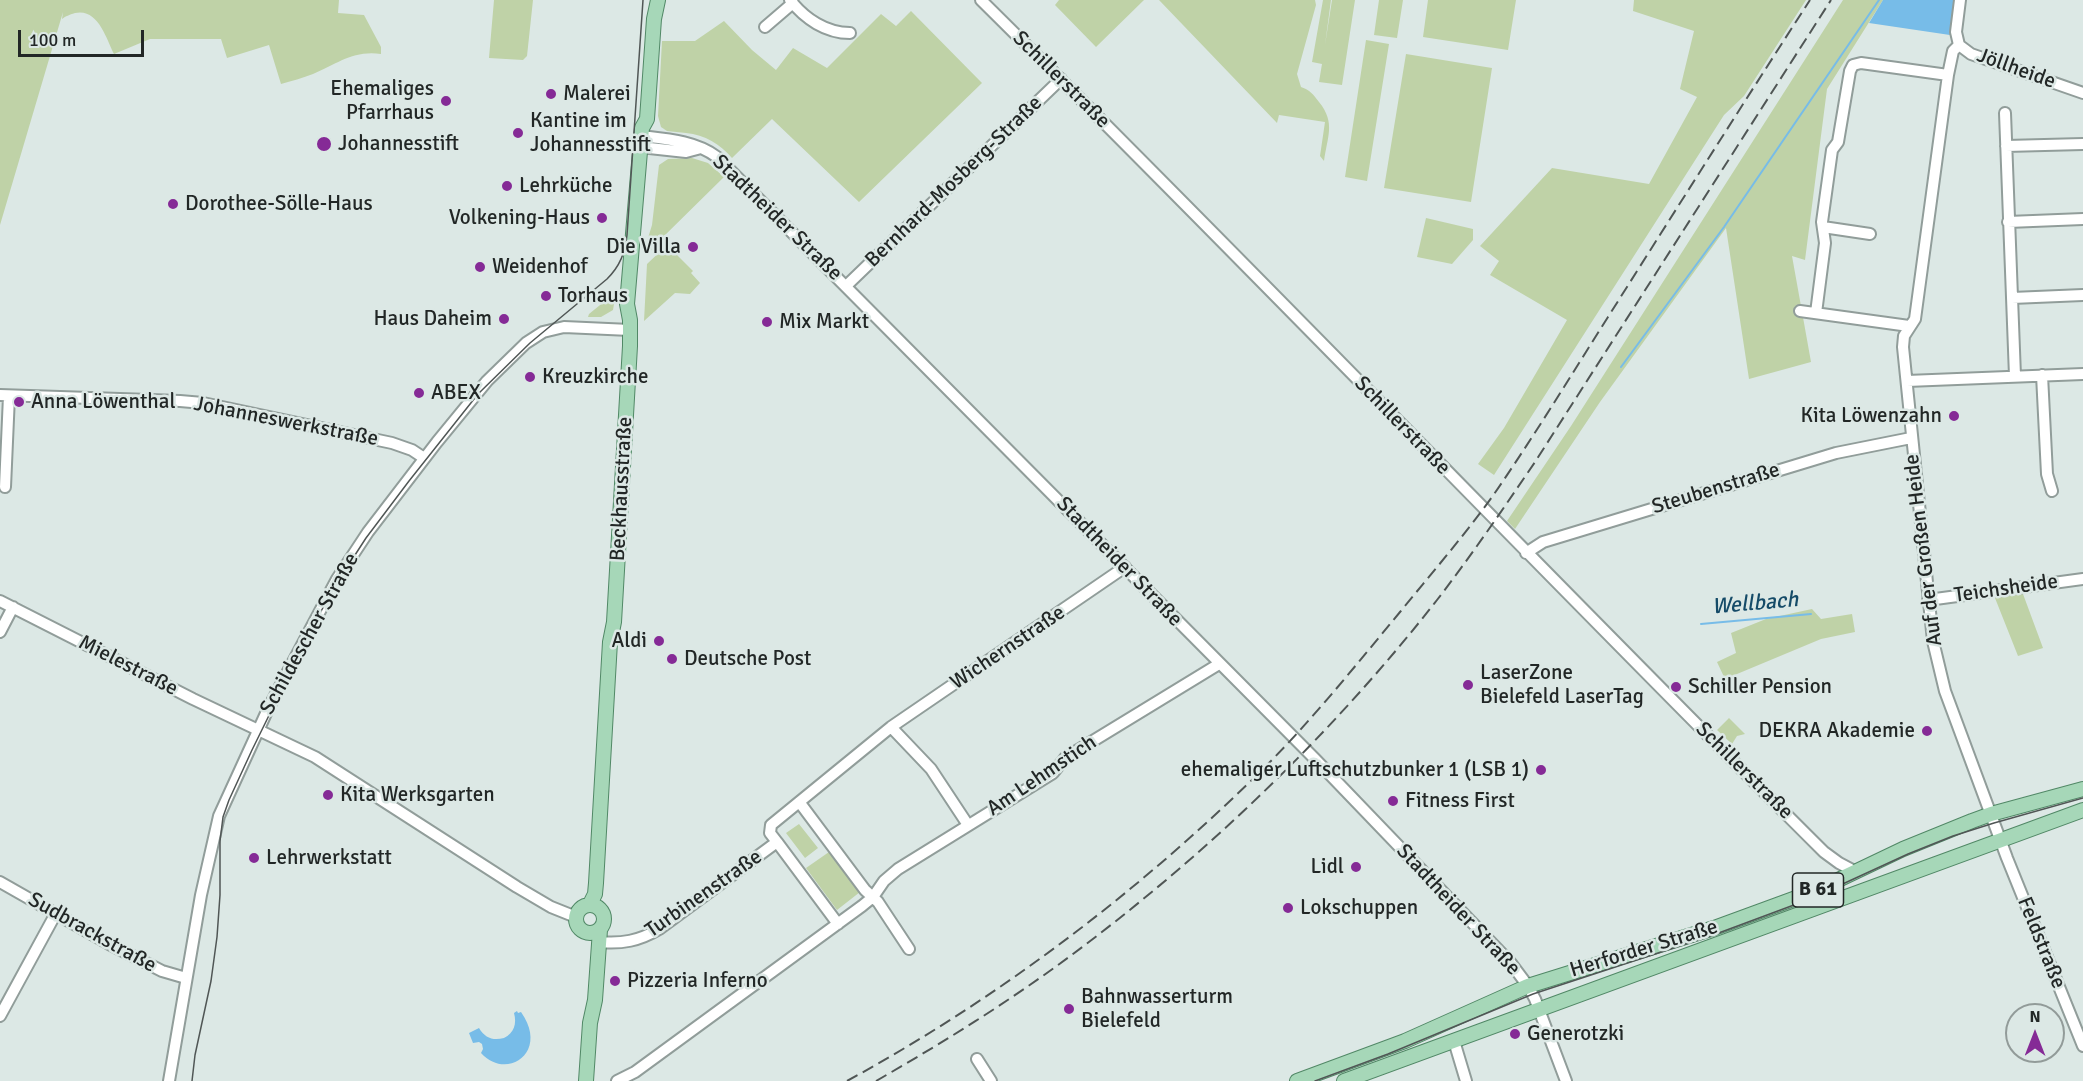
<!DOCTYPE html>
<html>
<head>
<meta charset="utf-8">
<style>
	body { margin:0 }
	#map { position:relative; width:2083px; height:1081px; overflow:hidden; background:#dce8e5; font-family:Signika,sans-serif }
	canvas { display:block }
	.north { position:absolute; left:2005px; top:1003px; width:60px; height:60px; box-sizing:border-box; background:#dce8e5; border:2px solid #929b99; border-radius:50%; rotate:0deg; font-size:16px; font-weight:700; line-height:24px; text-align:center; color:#222726 }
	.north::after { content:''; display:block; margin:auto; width:21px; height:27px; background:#852a96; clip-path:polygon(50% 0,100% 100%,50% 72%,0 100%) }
	.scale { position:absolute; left:18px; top:30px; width:126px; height:27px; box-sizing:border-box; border:3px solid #222726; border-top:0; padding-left:8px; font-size:18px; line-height:21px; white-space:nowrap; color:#222726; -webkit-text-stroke:4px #dce8e5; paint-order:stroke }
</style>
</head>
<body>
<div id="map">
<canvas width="2083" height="1081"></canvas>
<div class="north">N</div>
<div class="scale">100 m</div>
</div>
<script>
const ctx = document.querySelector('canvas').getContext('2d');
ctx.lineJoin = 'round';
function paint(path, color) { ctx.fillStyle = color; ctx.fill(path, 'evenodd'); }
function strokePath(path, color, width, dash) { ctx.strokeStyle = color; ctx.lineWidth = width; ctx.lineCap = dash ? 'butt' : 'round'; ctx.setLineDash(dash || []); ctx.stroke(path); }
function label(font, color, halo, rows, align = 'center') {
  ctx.font = font + ' Signika,sans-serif'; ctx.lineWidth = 5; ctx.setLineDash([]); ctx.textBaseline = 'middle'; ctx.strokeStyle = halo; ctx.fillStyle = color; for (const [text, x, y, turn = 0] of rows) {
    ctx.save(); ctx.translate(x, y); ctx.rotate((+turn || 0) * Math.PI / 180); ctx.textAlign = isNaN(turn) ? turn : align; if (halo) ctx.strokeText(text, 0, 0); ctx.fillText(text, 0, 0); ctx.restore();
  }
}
paint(new Path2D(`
	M0,0H339L338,13L364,15L381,47V54C353,50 337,64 313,74C303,78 291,81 281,84L269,45L227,58L221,39H150L114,54C106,38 98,8 75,13C69,15 66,16 62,19L63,12L0,225Z
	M494,0H533L527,56L523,60L489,58Z
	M1059,0H1144L1096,47L1055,5Z
	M1159,0H1315L1316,5L1297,74L1301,87C1310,90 1313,94 1319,102C1336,123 1327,137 1324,161L1320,156L1325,122L1279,115L1277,123Z
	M1323,0H1331L1325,45L1332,0H1355L1342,85L1319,82L1322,64L1312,62Z
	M1379,0H1403L1397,38L1374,35Z
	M1428,0H1516L1508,50L1423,37Z
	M1634,0H1806L1744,96L1724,115L1494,475L1478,464L1504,428L1567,320L1490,275L1499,261L1480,246L1552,168L1649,184L1697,97L1680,89L1694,31L1633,11Z
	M1843,0H1883L1827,89L1805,260L1792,256L1811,362L1749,379L1726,228L1600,402L1515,529L1507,521L1571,426Z
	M911,11L982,83L859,202L772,119L732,158C720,144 705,135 686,133C680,132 673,132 667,131L661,127L658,116L662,41H695L724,21L752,50L776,70L793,48L827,68L881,14L896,26Z
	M1366,40L1389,44L1367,181L1345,177Z
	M1406,54L1492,68L1471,202L1384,188Z
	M692,158L708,163L724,177L660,240L657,245L646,255L648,238L652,225L659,165L668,159Z
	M1426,218L1473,229V240L1452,264L1417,257Z
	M667,245L693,271L691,273L700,283L690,294L675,293L644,321L647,264Z
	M616,292L613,310L601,317H588L589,314Z
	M2023,594L2043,648L2018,656L1995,598Z
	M1812,609L1821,619L1852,614L1855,632L1821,639L1725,679L1717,662L1736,653L1731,633L1766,619Z
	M1729,718L1745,734L1737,736L1732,744L1717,730Z
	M799,824L818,848L805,858L786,833Z
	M829,852L860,892L837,910L806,868Z`), '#bfd2a7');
paint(new Path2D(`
	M1883,0H1954L1950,35L1869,23Z
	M517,1011L518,1013L521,1012C550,1053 506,1081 481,1053L483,1049L482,1044L479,1042L473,1043L469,1033L479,1028C485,1038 493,1041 504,1038C514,1033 517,1024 514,1013Z`), '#77bce8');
strokePath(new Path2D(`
	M1621,367L1724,227L1879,0
	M1701,624L1811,614`), '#77bce8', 2);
const minor = new Path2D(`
	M790,0C805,19 826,33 850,33
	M981,0C1265,281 1541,570 1824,852L1839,863L1856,872
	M1960,0L1956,32L1959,45L1971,54L2083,93
	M765,27L793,3
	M1959,45L1953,51L1948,75L1915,319L1904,336L1903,347L1933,641L1945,691L2007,858L2083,1046
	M2005,113L2015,376
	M641,136C667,139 696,141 717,157L1315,759L1510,962L1528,986L1535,999L1566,1081
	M2006,146L2083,144
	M640,147L686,152L701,148
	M2008,222L2083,219
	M1823,227L1870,234
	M846,286L1061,79
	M2012,298L2083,295
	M1800,311L1909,326
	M1816,313L1825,243L1822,222L1832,150L1838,142L1850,71L1853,65L1861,63L1948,75
	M2042,375L2047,474L2052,491
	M1907,381L2083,374
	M0,395L180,401L203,403L392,443L412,450L424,458
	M5,487L9,396
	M1526,553L1543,542L1836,453L1911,438
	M1928,600L2083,579
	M0,601L193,699L315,757L517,887L551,907L576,917
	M0,632L13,607
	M891,727L931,769L968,825
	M800,803L865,890L878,902L909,949
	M777,842L838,924
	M0,882L109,944L162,971L186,978
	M599,942C622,944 639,941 659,929L777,842L770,833L771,825L891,727L1125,567
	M0,1016L55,915
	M1454,1041L1466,1081
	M977,1059L991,1081
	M169,1081L201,895L219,816L268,709L337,579L368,532L437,442L487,381L526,343L543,332L564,327L630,330
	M617,1081L635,1072L862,906L873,897L884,881L898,869L1053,773L1065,758L1219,664`);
const major = new Path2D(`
	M590,904L595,894L596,883L610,642L614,622L630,346V320L627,304L642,128L647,119L654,19L658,0
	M576 919a14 14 0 1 1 28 0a14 14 0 1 1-28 0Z
	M586,1081L590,1023L595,1000L600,930
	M1297,1081L1405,1041L1528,986L1714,928L1815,891L1903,849L1972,821L1991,814L2083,789
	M1344,1081L2083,810`);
strokePath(minor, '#919d9a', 14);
strokePath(major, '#518866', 16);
strokePath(minor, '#fff', 10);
strokePath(major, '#a6d7b8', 14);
strokePath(new Path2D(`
	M192,1081L195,1055L211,981L217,937L220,895V841L223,817L229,800L252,750L311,630L333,589L366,538L409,481L478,394L530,343L607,279C620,266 625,253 627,235L643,0
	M1315,1081L1388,1054L1533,994L1716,934L1810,899L1908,854L1953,836L1994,823L2083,798`), '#505655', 1.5);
strokePath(new Path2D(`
	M847,1081C999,998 1141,890 1264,768C1313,719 1356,665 1400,612C1431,574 1463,537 1492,497C1533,438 1570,377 1608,317C1675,211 1742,105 1810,0
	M876,1081C944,1042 1010,1001 1073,954C1208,853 1332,734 1437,600C1471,556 1503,509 1535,462L1831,0`), '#505655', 2, [12, 6]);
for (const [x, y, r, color] of [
	[551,94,6,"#852a96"],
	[446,101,6,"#852a96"],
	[518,133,6,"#852a96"],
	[324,144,8,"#852a96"],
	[507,186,6,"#852a96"],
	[173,204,6,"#852a96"],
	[602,218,6,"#852a96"],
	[693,247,6,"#852a96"],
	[480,267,6,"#852a96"],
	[546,296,6,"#852a96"],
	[504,319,6,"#852a96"],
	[767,322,6,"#852a96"],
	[530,377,6,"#852a96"],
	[419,393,6,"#852a96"],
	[19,402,6,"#852a96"],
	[1954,416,6,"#852a96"],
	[659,641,6,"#852a96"],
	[672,659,6,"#852a96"],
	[1468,685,6,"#852a96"],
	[1676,687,6,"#852a96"],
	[1927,731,6,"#852a96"],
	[1541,770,6,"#852a96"],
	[328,795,6,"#852a96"],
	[1393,801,6,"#852a96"],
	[254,858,6,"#852a96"],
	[1356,867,6,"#852a96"],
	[1288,908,6,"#852a96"],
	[615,981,6,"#852a96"],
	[1069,1009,6,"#852a96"],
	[1515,1034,6,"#852a96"]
]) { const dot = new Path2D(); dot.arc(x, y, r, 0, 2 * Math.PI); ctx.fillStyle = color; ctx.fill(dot); strokePath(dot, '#dce8e5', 2); }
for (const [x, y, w] of [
	[1818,890,51]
]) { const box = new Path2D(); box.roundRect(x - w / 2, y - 17, w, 34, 4.5); ctx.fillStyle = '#dce8e5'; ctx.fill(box); strokePath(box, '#222726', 1.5); }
label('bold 20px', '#222726', null, [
	["B 61",1818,890]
]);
label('21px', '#222726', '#dce8e5', [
	["Jöllheide",2016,69,20],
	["Schillerstraße",1061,80,45],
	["Bernhard-Mosberg-Straße",954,182,-44],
	["Stadtheider Straße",777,218,44],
	["Johanneswerkstraße",286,422,11],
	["Schillerstraße",1402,426,46],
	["Beckhausstraße",622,489,-87],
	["Steubenstraße",1716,489,-17],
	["Auf der Großen Heide",1924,550,-97],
	["Stadtheider Straße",1119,562,46],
	["Teichsheide",2006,589,-8],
	["Schildescher Straße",310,634,-61],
	["Wichernstraße",1008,648,-34],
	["Mielestraße",128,666,27],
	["Schillerstraße",1744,771,45],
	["Am Lehmstich",1042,776,-34],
	["Turbinenstraße",704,894,-35],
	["Stadtheider Straße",1458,910,47],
	["Sudbrackstraße",92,933,29],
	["Feldstraße",2041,943,68],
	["Herforder Straße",1644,949,-17]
]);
label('21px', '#222726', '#dce8e5', [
	["Ehemaliges",434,89,"right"],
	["Pfarrhaus",434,113,"right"],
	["Malerei",563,94],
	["Kantine im",530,121],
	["Johannesstift",530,145],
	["Johannesstift",338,144],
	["Lehrküche",519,186],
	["Dorothee-Sölle-Haus",185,204],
	["Volkening-Haus",590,218,"right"],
	["Die Villa",681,247,"right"],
	["Weidenhof",492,267],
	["Torhaus",558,296],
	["Haus Daheim",492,319,"right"],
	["Mix Markt",779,322],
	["Kreuzkirche",542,377],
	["ABEX",431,393],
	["Anna Löwenthal",31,402],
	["Kita Löwenzahn",1942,416,"right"],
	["Aldi",647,641,"right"],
	["Deutsche Post",684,659],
	["LaserZone",1480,673],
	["Bielefeld LaserTag",1480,697],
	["Schiller Pension",1688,687],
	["DEKRA Akademie",1915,731,"right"],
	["ehemaliger Luftschutzbunker 1 (LSB 1)",1529,770,"right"],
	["Kita Werksgarten",340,795],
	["Fitness First",1405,801],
	["Lehrwerkstatt",266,858],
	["Lidl",1344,867,"right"],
	["Lokschuppen",1300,908],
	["Pizzeria Inferno",627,981],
	["Bahnwasserturm",1081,997],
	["Bielefeld",1081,1021],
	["Generotzki",1527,1034]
], 'left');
label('italic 22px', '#154b68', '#dce8e5', [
	["Wellbach",1755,604,-5]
]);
</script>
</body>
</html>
